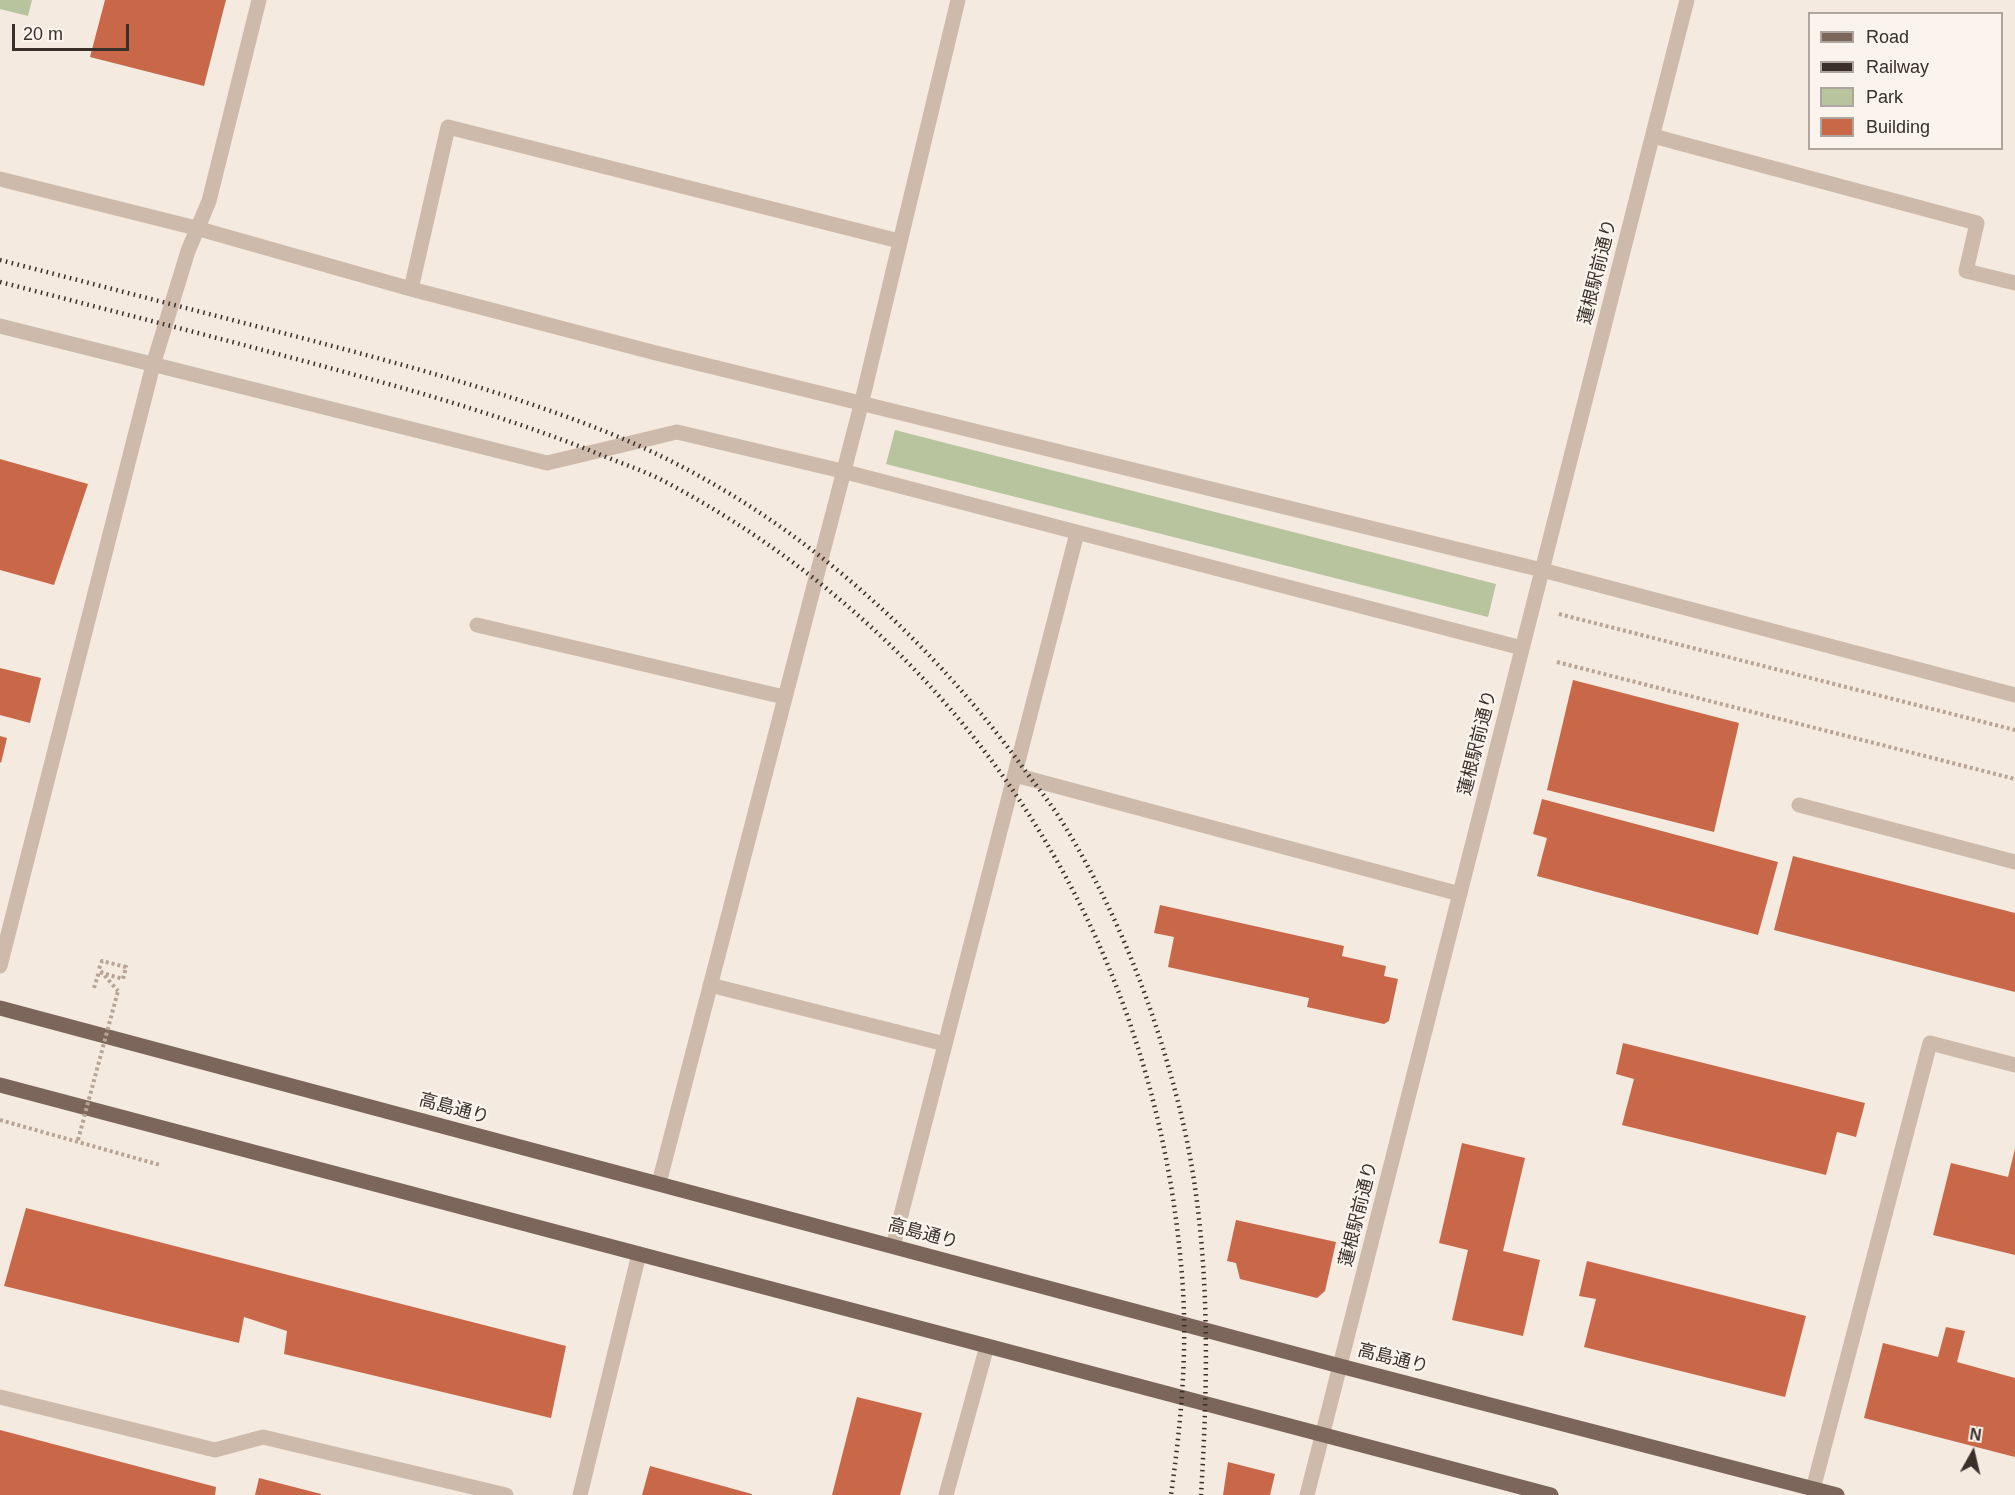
<!DOCTYPE html>
<html>
<head>
<meta charset="utf-8">
<style>
	body { margin:0 }
	#map { position:relative; width:2015px; height:1495px; overflow:hidden; background:#f4eadf; font-family:Arial,sans-serif }
	canvas { display:block }
	.legend { position:absolute; left:1808px; top:12px; width:195px; height:138px; box-sizing:border-box; background:#fbf4ec; border:2px solid #aea59e; margin:0; padding:8px 10px; list-style:none; font-size:18px; color:#3a2f2a }
	.legend li { display:flex; align-items:center; gap:12px; height:30px }
	.legend b { width:30px; border:2px solid #aea59e }
	.north { position:absolute; left:1943px; top:1423px; width:60px; height:60px; -webkit-text-stroke:4px #fbf4ec; paint-order:stroke; rotate:8deg; font-size:16px; font-weight:700; line-height:24px; text-align:center; color:#3a2f2a }
	.north::after { content:''; display:block; margin:auto; width:21px; height:27px; background:#3a2f2a; clip-path:polygon(50% 0,100% 100%,50% 72%,0 100%) }
	.scale { position:absolute; left:12px; top:24px; width:117px; height:27px; box-sizing:border-box; border:3px solid #3a2f2a; border-top:0; padding-left:8px; font-size:18px; line-height:21px; white-space:nowrap; color:#3a2f2a; -webkit-text-stroke:4px #fbf4ec; paint-order:stroke }
</style>
</head>
<body>
<div id="map">
<canvas width="2015" height="1495"></canvas>
<ul class="legend">
<li><b style="height:8px;background:#7c665b"></b>Road</li>
<li><b style="height:8px;background:#3a2f2a"></b>Railway</li>
<li><b style="height:16px;background:#b7c49e"></b>Park</li>
<li><b style="height:16px;background:#c96848"></b>Building</li>
</ul>
<div class="north">N</div>
<div class="scale">20 m</div>
</div>
<script>
const ctx = document.querySelector('canvas').getContext('2d');
ctx.lineJoin = 'round';
function paint(path, color) { ctx.fillStyle = color; ctx.fill(path, 'evenodd'); }
function strokePath(path, color, width, dash) { ctx.strokeStyle = color; ctx.lineWidth = width; ctx.lineCap = dash ? 'butt' : 'round'; ctx.setLineDash(dash || []); ctx.stroke(path); }
function label(font, color, halo, rows, align = 'center') {
  ctx.font = font + ' Arial,"Noto Sans JP",sans-serif'; ctx.lineWidth = 5; ctx.setLineDash([]); ctx.textBaseline = 'middle'; ctx.strokeStyle = halo; ctx.fillStyle = color; for (const [text, x, y, turn = 0] of rows) {
    ctx.save(); ctx.translate(x, y); ctx.rotate((+turn || 0) * Math.PI / 180); ctx.textAlign = isNaN(turn) ? turn : align; if (halo) ctx.strokeText(text, 0, 0); ctx.fillText(text, 0, 0); ctx.restore();
  }
}
paint(new Path2D(`
	M0,0H32L28,16L0,9Z
	M895,430L1496,584L1488,617L886,464Z`), '#b7c49e');
paint(new Path2D(`
	M105,0H226L204,86L90,57Z
	M0,459L88,484L54,585L0,570Z
	M0,668L41,678L30,723L0,715Z
	M1573,680L1739,723L1714,832L1547,790Z
	M0,736L7,738L1,763L0,762Z
	M1542,799L1778,862L1758,935L1537,876L1547,838L1533,834Z
	M1793,856L2015,913V992L1774,930Z
	M1160,905L1344,946L1342,956L1386,966L1384,976L1398,979L1389,1021L1384,1024L1307,1007L1309,998L1168,967L1174,937L1154,933Z
	M1623,1043L1865,1103L1856,1137L1837,1132L1826,1175L1622,1125L1634,1079L1616,1074Z
	M1462,1143L1525,1158L1503,1251L1540,1260L1523,1336L1452,1320L1468,1250L1439,1243Z
	M2015,1149V1255L1933,1235L1951,1163L2008,1177Z
	M26,1208L566,1346L551,1418L284,1354L287,1331L244,1317L239,1343L4,1286Z
	M1236,1220L1336,1242L1325,1291L1317,1298L1240,1279L1236,1263L1227,1261Z
	M1587,1261L1806,1316L1785,1397L1584,1347L1596,1299L1579,1296Z
	M1946,1327L1965,1331L1957,1362L2015,1378V1457L1864,1418L1883,1343L1938,1357Z
	M857,1397L922,1413L900,1495H832Z
	M0,1430L216,1487L215,1495H0Z
	M1228,1462L1275,1474L1270,1495H1223Z
	M650,1466L752,1494V1495H642Z
	M259,1478L321,1494V1495H255Z`), '#c96848');
strokePath(new Path2D(`
	M1559,614L2015,730
	M1557,662L2015,779
	M94,988L99,972L123,979L126,967L102,961L99,969L118,991
	M0,1120L160,1165`), '#b8a494', 4, [3, 3]);
strokePath(new Path2D(`
	M1653,136L1977,223L1966,271L2015,283
	M0,179L196,228L411,289L656,353L1542,570L2015,695
	M411,289L448,127L899,241
	M0,326L547,463L677,432L842,471L1522,648
	M477,625L784,697
	M1015,775L1460,894
	M1799,805L2015,862
	M0,966L153,365L188,251L209,201L259,0
	M710,985L945,1044
	M659,1183L861,405L958,0
	M893,1246L1077,533
	M0,1397L215,1450L263,1437L506,1495
	M1813,1489L1930,1043L2015,1065
	M580,1495L639,1254
	M946,1495L987,1346
	M1307,1495L1687,0`), '#cdbaaa', 15);
strokePath(new Path2D(`
	M0,1008L1340,1366L1837,1495
	M0,1085L1551,1495`), '#7c665b', 15);
strokePath(new Path2D(`
	M0,260C101,286 201,312 302,338C405,365 510,393 609,433C775,500 916,622 1021,765C1034,783 1049,801 1061,820C1114,905 1152,1001 1177,1098C1211,1227 1209,1363 1201,1495
	M0,282C124,314 247,345 370,379C444,399 517,422 589,450C612,460 637,468 660,479C965,639 1155,933 1182,1276C1188,1349 1181,1423 1171,1495`), '#3a2f2a', 4.5, [1.5, 4.5]);
strokePath(new Path2D(`
	M78,1140L118,991`), '#b8a494', 4, [3, 3]);
label('18px', '#3a2f2a', '#fbf4ec', [
	["蓮根駅前通り",1598,272,-76],
	["蓮根駅前通り",1478,743,-76],
	["高島通り",454,1109,15],
	["蓮根駅前通り",1359,1214,-76],
	["高島通り",923,1234,15],
	["高島通り",1393,1359,14]
]);
</script>
</body>
</html>
